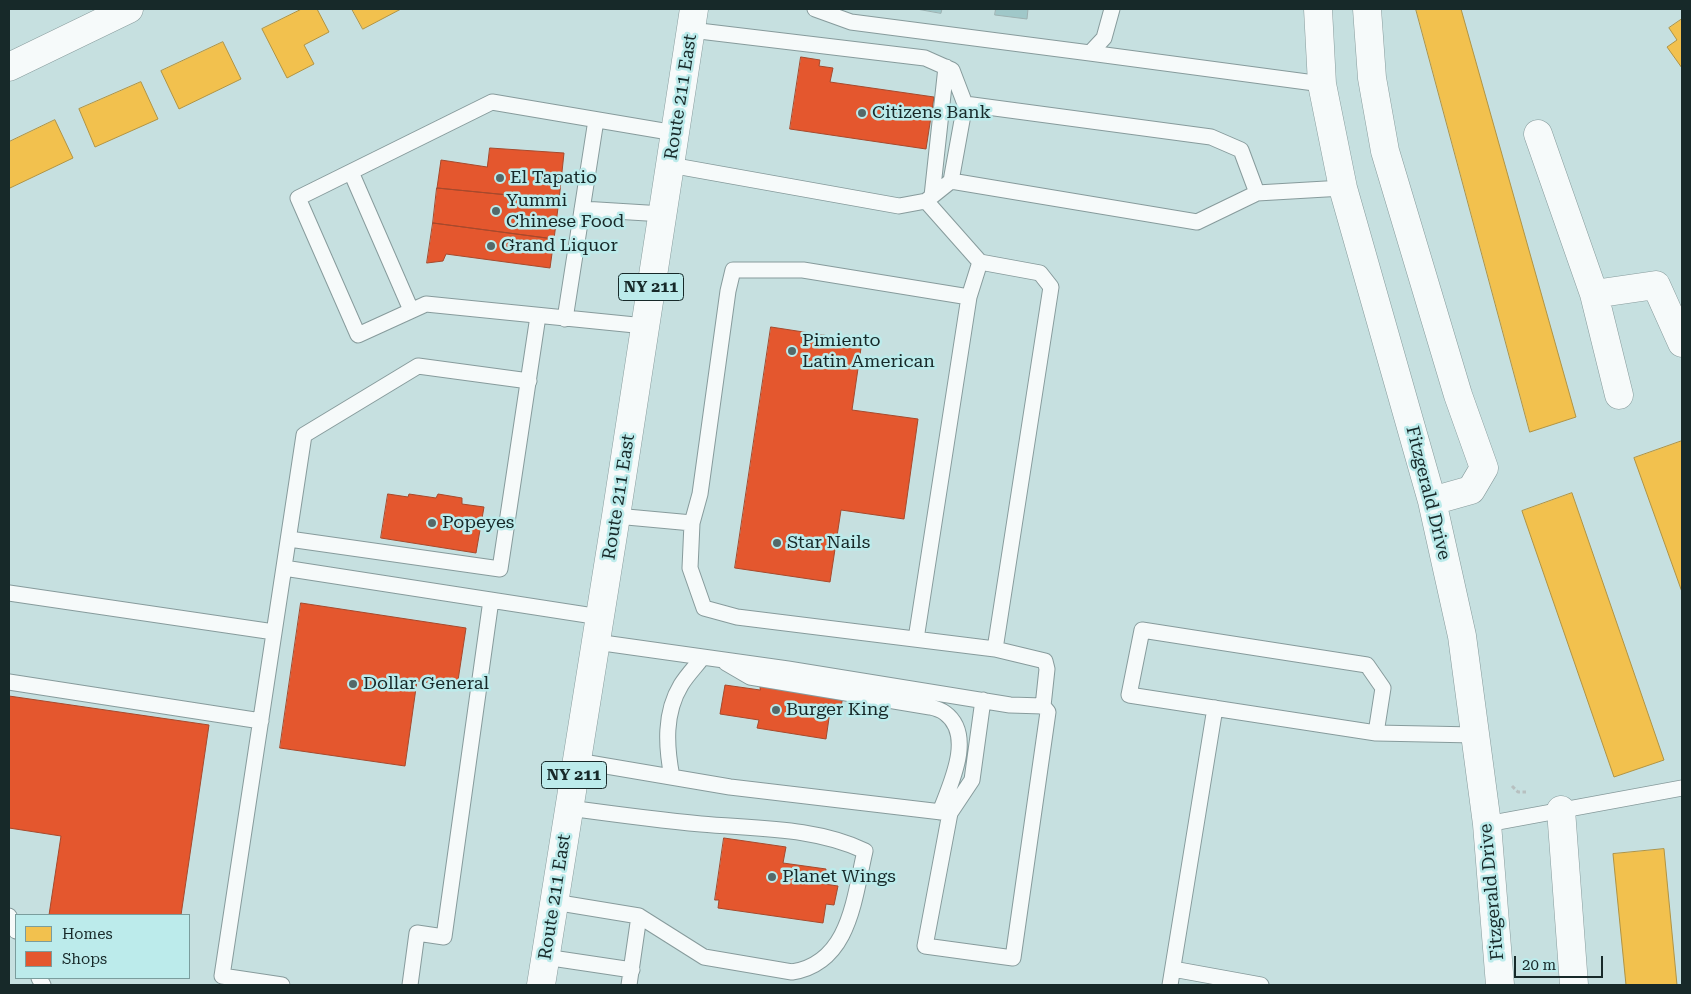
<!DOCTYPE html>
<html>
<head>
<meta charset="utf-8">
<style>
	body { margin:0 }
	#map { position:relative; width:1691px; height:994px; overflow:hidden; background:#c6e0e0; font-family:"Roboto Serif",serif }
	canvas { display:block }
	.frame { position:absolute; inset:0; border:10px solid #172929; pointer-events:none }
	.legend { position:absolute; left:15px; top:914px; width:175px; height:65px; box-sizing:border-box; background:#bcebeb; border:1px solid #7a9d9d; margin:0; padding:6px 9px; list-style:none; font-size:15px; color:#172929 }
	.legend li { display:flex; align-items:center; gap:10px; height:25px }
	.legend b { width:25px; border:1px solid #7a9d9d }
	.scale { position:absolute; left:1514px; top:956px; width:89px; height:22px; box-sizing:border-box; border:2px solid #172929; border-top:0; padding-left:6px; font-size:15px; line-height:18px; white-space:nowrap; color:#172929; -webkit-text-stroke:4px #bcebeb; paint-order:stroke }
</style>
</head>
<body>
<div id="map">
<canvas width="1691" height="994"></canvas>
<div class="frame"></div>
<ul class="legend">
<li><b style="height:14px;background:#f2c14e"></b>Homes</li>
<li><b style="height:14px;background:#e4572e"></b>Shops</li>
</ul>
<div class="scale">20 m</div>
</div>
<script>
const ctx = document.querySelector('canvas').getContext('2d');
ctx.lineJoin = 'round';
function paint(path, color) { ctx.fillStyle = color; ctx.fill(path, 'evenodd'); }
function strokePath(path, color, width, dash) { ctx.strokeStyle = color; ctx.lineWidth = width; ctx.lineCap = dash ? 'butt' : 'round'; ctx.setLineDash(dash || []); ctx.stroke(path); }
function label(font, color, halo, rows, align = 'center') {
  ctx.font = font + ' "Roboto Serif",serif'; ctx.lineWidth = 5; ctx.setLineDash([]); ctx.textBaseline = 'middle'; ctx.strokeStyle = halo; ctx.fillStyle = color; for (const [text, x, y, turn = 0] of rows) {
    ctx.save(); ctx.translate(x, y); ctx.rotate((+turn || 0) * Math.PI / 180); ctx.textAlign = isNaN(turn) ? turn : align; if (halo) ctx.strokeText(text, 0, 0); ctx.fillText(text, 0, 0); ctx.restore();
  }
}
const homes = new Path2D(`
	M302,9H317L329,32L304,45L314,64L287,78L262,29Z
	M352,9H401L363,29Z
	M1416,9H1461L1576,417L1530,432Z
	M1682,19V68L1667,47L1677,40L1669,28Z
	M223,42L241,79L179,109L161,71Z
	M141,82L158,119L95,147L79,109Z
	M55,120L73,158L10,188L9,185V142Z
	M1682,441V592L1634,458Z
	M1572,493L1664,760L1614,777L1522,511Z
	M1664,849L1677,985H1626L1613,854Z`);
paint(homes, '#f2c14e');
strokePath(homes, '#b09343', 1);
const shops = new Path2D(`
	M801,57L820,60L819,66L833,68L830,82L934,97L926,149L790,129Z
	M490,148L564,153L559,200L437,188L441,160L487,167Z
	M437,188L559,200L554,239L433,223Z
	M433,223L554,239L550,268L446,254L443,261L427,263Z
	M771,327L862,341L852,410L918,419L904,519L841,510L830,582L735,568Z
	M388,494L408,497L409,494L436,498L438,494L462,498V504L484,507L476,553L381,538Z
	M301,603L466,628L457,687L417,681L405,766L280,748Z
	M760,684L843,697L841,706L831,704L826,739L757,728L759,720L720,714L725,685L760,690Z
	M9,696L209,725L181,915H49L61,836L9,828Z
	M724,838L786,847L783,863L826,869L824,884L838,886L834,905L826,904L823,923L718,908L719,900H715Z`);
paint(shops, '#e4572e');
strokePath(shops, '#a6492c', 1);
const building = new Path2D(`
	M917,9H942L941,13Z
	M996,9H1028L1027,19L995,15Z`);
paint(building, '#a0c8c9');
strokePath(building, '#9cb1b1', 1);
const lane = new Path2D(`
	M815,9L851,22L1090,53L1104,38L1112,9
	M1090,53L1322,84
	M965,104L1211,137L1241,150L1257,193
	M670,165L899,206L926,201L951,181L965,104L952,70L925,58L691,30
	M351,172L411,310
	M951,181L1197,222L1257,193L1343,188
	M932,196L946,67
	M926,201L980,262
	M582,209L663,214
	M565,319L596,120
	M645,326L426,304L358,335L298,198L492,102L675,133
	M616,516L692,523L700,494L728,291L733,270H803L969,297
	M692,523L690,568L704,608L737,617L995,649L1045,661L1047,669L1043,706
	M289,539L500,569L538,316
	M284,568L600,617
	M9,593L274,632
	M916,639L969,297L980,262L1040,273L1051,287L995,649
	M596,642L788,669L1010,705L1043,706L1048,712L1013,958L925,946L950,813
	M726,663L750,677L930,707C935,708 941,710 945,713C975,735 950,785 940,812
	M9,682L261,721
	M1376,733L1383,688L1367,665L1142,630L1129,695L1376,733L1475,735
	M577,761L730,787L950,813L972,780L983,700
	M672,777C666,746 664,713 681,685C687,675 696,666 703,657
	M1487,824L1682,788
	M554,902L639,916L704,957L792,972C850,963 854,898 865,851C815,827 756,829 701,824C657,820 613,814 569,808
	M9,916L16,931
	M545,957L632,970
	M1173,969L1261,985
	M39,978L43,985
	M282,985L222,976L304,435L418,366L529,381
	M410,985L417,933L444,937L491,600
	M629,985L639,916
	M1170,985L1215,708`);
const street = new Path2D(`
	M1318,9L1322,84L1343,188L1432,501L1462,636L1487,824L1500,985
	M1367,9L1372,78L1385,151L1458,395L1484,468L1471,490L1432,501
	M9,67L129,9
	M1538,134L1594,294L1656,285L1682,343
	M1594,294L1619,395
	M1561,810L1574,985`);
const primary = new Path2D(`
	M541,985L616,516L694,9`);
strokePath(lane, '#879b9c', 17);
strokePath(street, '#879b9c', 29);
strokePath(primary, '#879b9c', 29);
strokePath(new Path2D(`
	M1512,786L1518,792H1526`), '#b7c0c0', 3, [4, 2.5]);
strokePath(lane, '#f6fafa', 15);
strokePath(street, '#f6fafa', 28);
strokePath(primary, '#f6fafa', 28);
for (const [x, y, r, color] of [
	[862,113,5,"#546969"],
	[500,178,5,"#546969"],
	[496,211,5,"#546969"],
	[491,246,5,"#546969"],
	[792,351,5,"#546969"],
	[432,523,5,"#546969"],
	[777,543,5,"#546969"],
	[353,684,5,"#546969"],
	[776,710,5,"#546969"],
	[772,877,5,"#546969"]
]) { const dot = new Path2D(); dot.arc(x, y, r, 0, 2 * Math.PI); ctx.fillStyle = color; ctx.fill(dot); strokePath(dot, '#bcebeb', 2); }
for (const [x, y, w] of [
	[651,287,65],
	[574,775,65]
]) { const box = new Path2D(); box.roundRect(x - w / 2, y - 13.5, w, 27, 4); ctx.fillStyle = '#bcebeb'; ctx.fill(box); strokePath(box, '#172929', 1); }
label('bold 16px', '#172929', null, [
	["NY 211",651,287],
	["NY 211",574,775]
]);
label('18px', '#172929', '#bcebeb', [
	["Route 211 East",681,97,-81],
	["Fitzgerald Drive",1428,493,76],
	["Route 211 East",619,497,-81],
	["Fitzgerald Drive",1492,892,-95],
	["Route 211 East",555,897,-81]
]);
label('18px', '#172929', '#bcebeb', [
	["Citizens Bank",872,113],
	["El Tapatio",510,178],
	["Yummi",506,201],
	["Chinese Food",506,222],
	["Grand Liquor",501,246],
	["Pimiento",802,341],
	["Latin American",802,362],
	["Popeyes",442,523],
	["Star Nails",787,543],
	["Dollar General",363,684],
	["Burger King",786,710],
	["Planet Wings",782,877]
], 'left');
</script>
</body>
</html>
